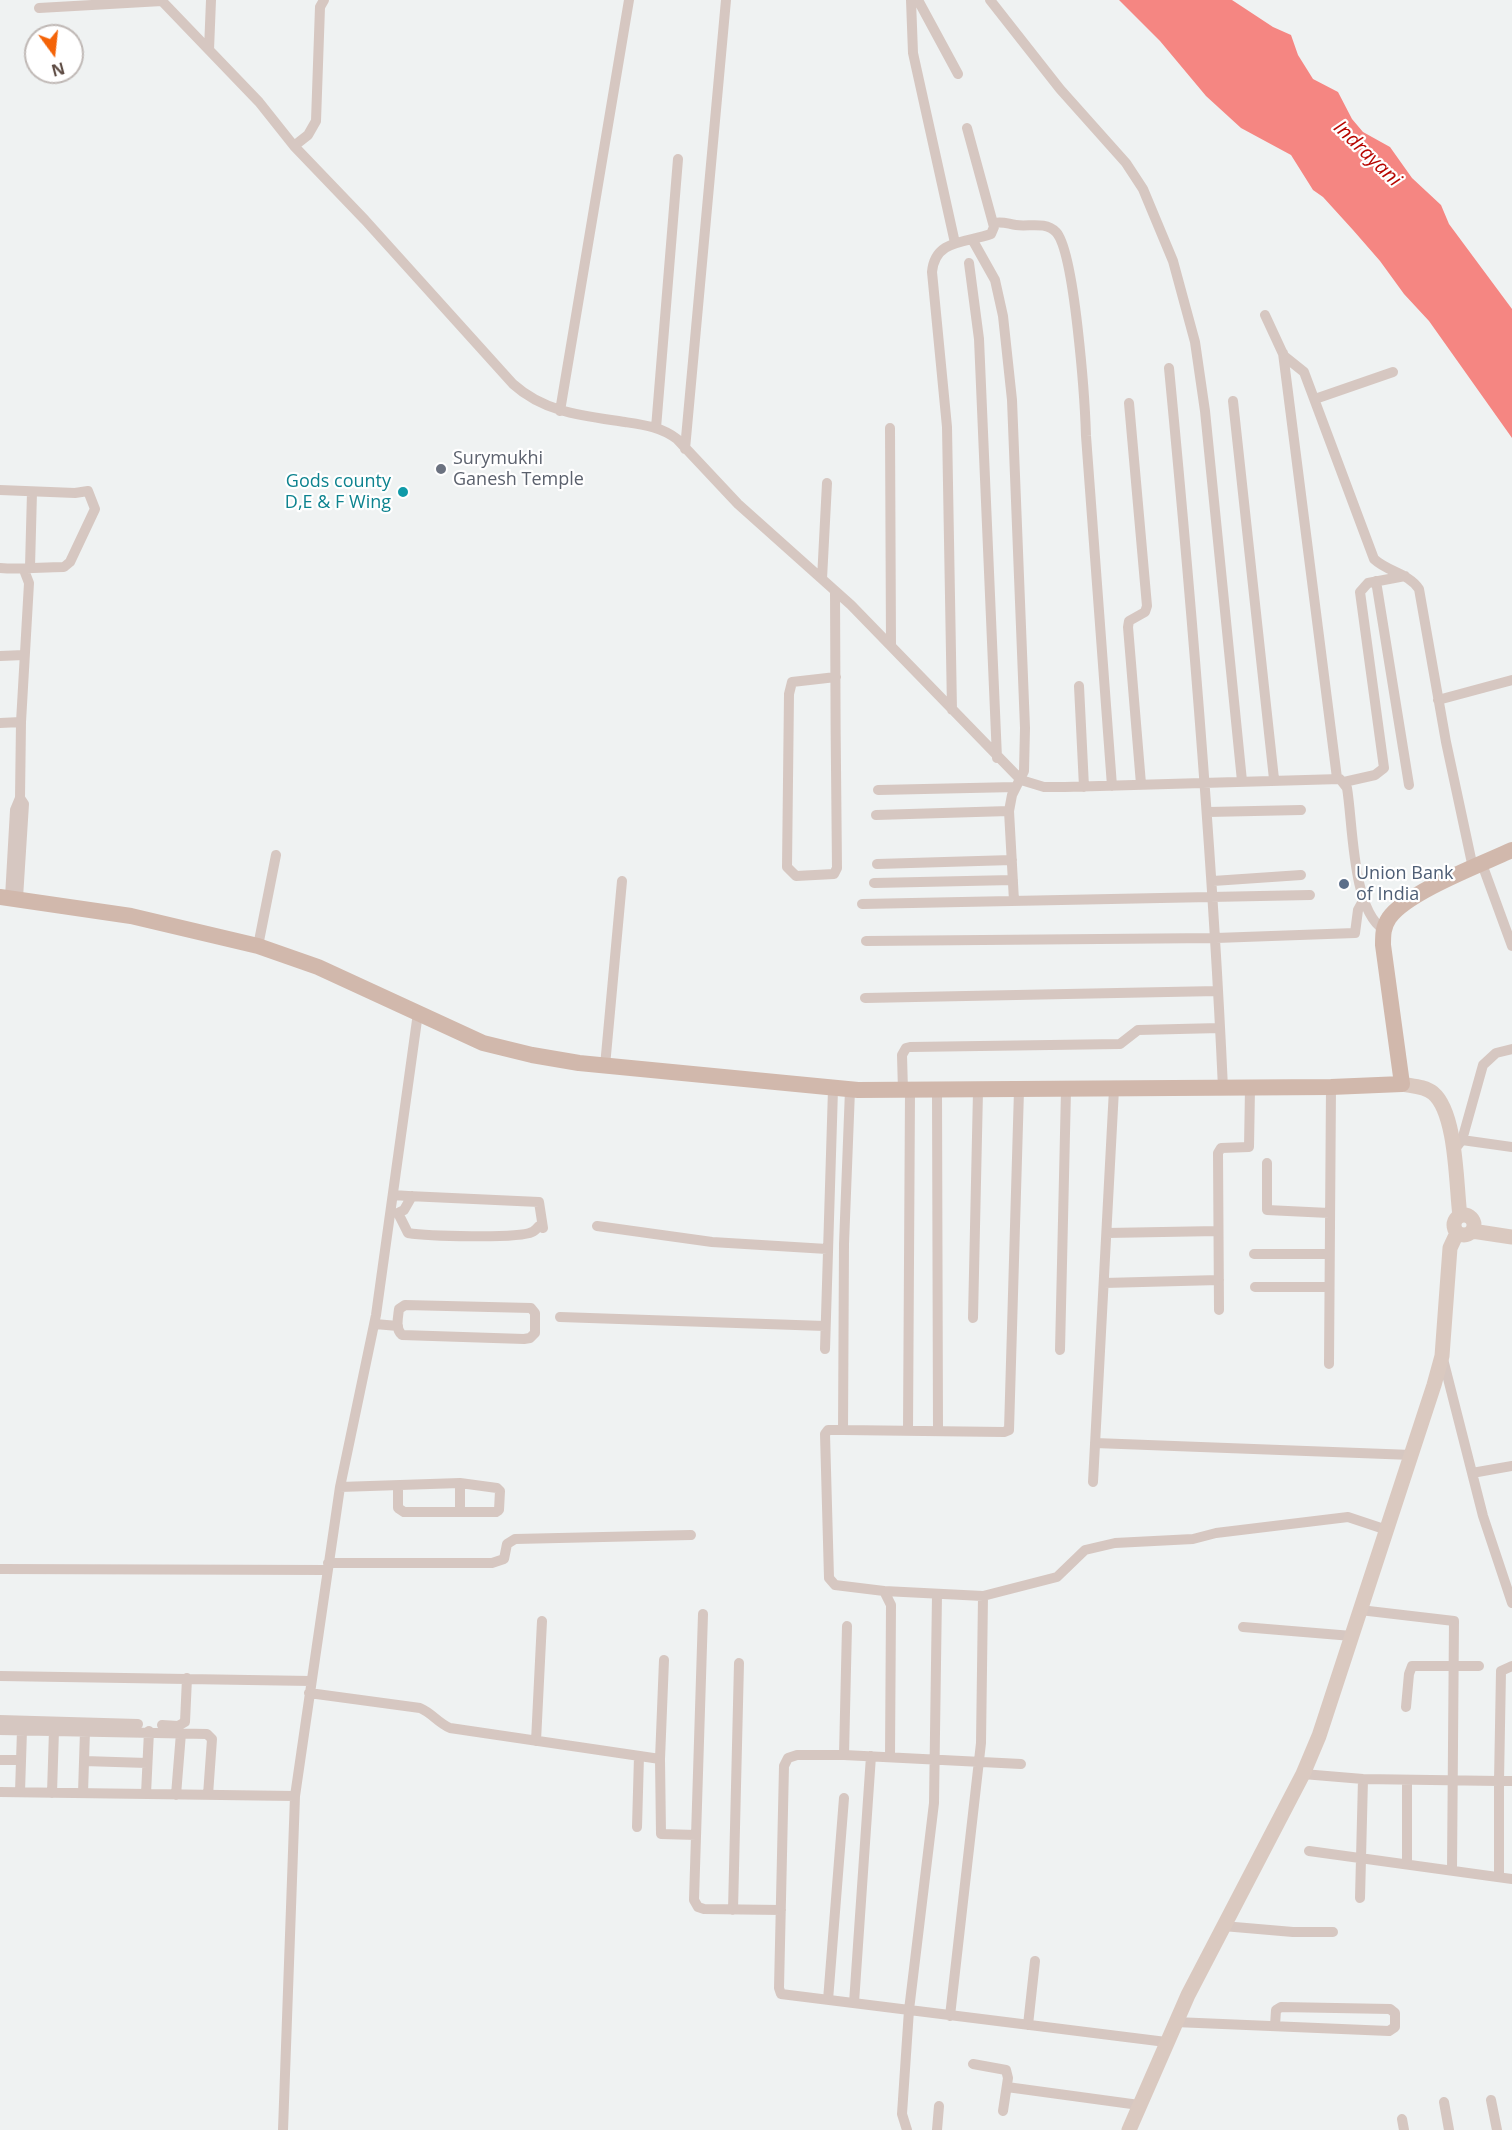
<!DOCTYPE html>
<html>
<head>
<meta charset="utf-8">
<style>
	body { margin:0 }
	#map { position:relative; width:1512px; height:2130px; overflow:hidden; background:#eff2f2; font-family:"Open Sans",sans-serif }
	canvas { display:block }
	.north { position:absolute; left:24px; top:24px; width:60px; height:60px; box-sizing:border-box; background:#fff; border:2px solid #bfb8b5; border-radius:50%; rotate:165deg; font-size:16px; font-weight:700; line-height:24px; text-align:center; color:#5f4d45 }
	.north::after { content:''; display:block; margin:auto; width:21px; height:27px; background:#f46307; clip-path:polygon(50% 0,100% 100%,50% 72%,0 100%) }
</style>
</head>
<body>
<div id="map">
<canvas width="1512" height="2130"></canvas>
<div class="north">N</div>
</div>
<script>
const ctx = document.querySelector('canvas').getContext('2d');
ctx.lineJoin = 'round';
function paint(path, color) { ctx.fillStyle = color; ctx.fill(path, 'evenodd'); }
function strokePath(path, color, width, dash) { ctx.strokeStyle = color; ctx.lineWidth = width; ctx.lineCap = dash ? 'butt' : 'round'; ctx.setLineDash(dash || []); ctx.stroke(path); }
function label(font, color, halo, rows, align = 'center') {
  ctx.font = font + ' "Open Sans",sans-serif'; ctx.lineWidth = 4.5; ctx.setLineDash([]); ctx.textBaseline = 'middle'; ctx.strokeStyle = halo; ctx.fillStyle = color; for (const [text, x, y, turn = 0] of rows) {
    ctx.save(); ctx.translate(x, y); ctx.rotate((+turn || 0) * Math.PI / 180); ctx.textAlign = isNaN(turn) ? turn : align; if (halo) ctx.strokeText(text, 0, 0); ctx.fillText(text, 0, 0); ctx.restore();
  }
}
paint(new Path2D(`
	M1119,0H1232L1273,27L1291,35L1298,55L1313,79L1338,92L1352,119L1363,132L1390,147L1412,178L1441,205L1449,224L1512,309V438L1429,321L1404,294L1380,261L1353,230L1323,197L1313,190L1291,155L1241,128L1206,96L1160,41Z`), '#f58682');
strokePath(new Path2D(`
	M161,0L259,102L294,146L365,220L513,384C545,413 585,416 625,422C645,425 661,427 677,439L738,504L851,605L1021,780L1044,787H1065L1340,779L1347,788C1353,823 1352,909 1383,929
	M911,0L913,53L955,243
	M918,0L958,74
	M990,0L1060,89L1126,163L1143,189L1173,261L1195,342L1205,411L1242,781
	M39,8L162,1
	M209,50L211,0
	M294,146L308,135L316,121L320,7L324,0
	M994,223C1003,221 1008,224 1016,225C1029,227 1045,221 1056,232C1075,252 1085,403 1086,436L1112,786
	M972,239L995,280L1003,316L1012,400L1025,728L1024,771L1012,795L1009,811L1014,901
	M969,263L979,339L997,758
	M1265,315L1284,356L1304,372L1374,559C1388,572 1408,573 1419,589L1446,742L1473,868
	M1283,353L1337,778
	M1169,368C1192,608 1212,847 1223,1088
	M1315,399L1393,372
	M1233,401L1274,779
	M1129,403L1147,606L1145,612L1129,621L1128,627L1141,784
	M560,411L629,0
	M656,428L678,159
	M890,428L891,646
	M685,449L726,0
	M0,490L75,493L88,491L95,509L70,562L64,567C42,567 22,570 0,568
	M30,567L32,492
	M822,579L827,483
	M1376,581L1409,785
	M835,591C835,683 836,776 837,868L834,874L796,876L787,867L789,694L792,682L836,677
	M0,656L24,655
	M1079,686L1084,787
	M1438,700L1512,680
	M952,710L947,427L932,272C935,239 966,243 991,234L994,227L967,128
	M0,723L21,722
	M1344,782L1375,775L1384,768L1360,592L1368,583L1405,576
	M878,790L1016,787
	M20,798L21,722L29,583L24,570
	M1208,812L1301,810
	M876,815L1009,811
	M877,864L1012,860
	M1482,864L1512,946
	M1213,881L1301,875
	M874,883L1013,880
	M10,897L15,810L20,798L24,804L18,898
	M862,904L1310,895
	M866,941L1216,938L1355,933L1358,910L1363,901
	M258,946L276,855
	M865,998L1218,991
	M605,1066L622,881
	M903,1091L902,1055L906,1048L910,1047L1120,1044L1138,1030L1220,1028
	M937,1092L938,1430
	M1462,1140L1512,1147
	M1455,1149L1462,1140L1483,1065L1496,1053L1512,1049
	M1267,1163V1210L1329,1213
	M393,1195L408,1196L539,1202L543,1228L539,1226C537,1228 535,1231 532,1232C518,1239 426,1236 408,1233L398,1213L404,1210L412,1196
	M597,1226L712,1242L827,1249
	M1107,1233L1218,1231
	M1254,1254H1329
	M1104,1283L1219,1280
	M1255,1287H1329
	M405,1305L531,1308L535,1313V1333L530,1338L524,1339L402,1335C395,1329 398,1318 399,1309Z
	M1219,1310L1218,1153L1221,1148L1249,1147L1250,1088
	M560,1317L825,1326
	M973,1318L978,1091
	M375,1324L398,1326
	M825,1349L833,1089
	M1060,1350L1066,1090
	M1443,1359L1483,1516L1512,1603
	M1329,1364L1331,1087
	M908,1429L910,1092
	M843,1430L844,1244L850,1090
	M1095,1443L1412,1455
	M1472,1473L1512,1466
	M1093,1482L1114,1089
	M340,1487L460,1483L497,1488L500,1491L499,1510L496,1512H404L398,1508V1487
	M460,1512V1483
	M328,1563H492L504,1559L507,1544L515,1539L691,1535
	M0,1569L327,1570
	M884,1591L983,1596L1057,1577L1085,1550L1115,1543L1193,1539L1216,1533L1348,1517L1387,1530
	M1360,1610L1454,1621L1452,1869
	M703,1614L694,1900L698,1907L704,1909L781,1910
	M1243,1627L1352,1636
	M664,1660L660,1759L661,1834L696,1835
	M1512,1666L1501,1671L1499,1781H1512
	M0,1676L311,1681
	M309,1693L420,1708C432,1713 438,1723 450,1728L660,1759
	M1406,1707L1409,1674L1412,1666H1479
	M0,1720L138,1724
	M162,1725L178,1726L185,1722L187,1678
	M0,1730L207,1734L212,1739L208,1795
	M536,1741L542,1621
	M844,1755L847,1626
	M890,1757L891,1605L884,1591L835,1585L829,1578L825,1434L828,1430H843L1004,1432L1009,1430L1019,1090
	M0,1760H21
	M84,1761L147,1763
	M1021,1764L844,1755H797L788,1758L784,1766L779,1988L781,1994L1166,2042
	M1303,1774L1363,1779L1499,1781V1877
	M1407,1780V1864
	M0,1792L295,1796
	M20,1792L22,1730
	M52,1793L54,1730
	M83,1793L85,1731
	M146,1794L149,1731
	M176,1795L181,1733
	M637,1827L639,1756
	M1309,1851L1512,1879
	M1360,1898L1363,1779
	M733,1910L739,1663
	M1223,1926L1293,1932H1333
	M828,2000L844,1798
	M854,2003L871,1756
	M950,2016L981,1743L983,1596
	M1175,2022L1389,2031L1395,2027V2013L1390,2009L1281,2007L1276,2010L1275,2026
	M1028,2025L1035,1961
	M973,2064L1006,2070L1008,2078L1003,2111
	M1007,2087L1139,2105
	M1491,2100L1497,2130
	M1444,2102L1449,2130
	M1402,2119L1404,2130
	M283,2130L295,1796L340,1487L376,1315L418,1013
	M907,2130L902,2114L909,2010L934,1803L937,1594
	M937,2130L939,2106`), '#d6c7c1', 10);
strokePath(new Path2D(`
	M1402,1084C1411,1086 1425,1086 1433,1093C1457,1113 1456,1187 1460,1216
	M1454 1225a10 10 0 1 1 20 0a10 10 0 1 1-20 0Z
	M1472,1231L1512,1237
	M1129,2130L1188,1995L1303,1774L1319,1736L1434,1385L1442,1356L1450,1248L1457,1233`), '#dac9c0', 15);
strokePath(new Path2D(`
	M0,897L131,916L258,946L318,967L483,1043L532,1055L579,1063L858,1090L1331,1087L1402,1084L1383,945C1383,935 1383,927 1389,918C1407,892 1482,864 1512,850`), '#d1b8ac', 16);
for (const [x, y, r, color] of [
	[441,469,6,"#6b7280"],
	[403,492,6,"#0f9aa8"],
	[1344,884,6,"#5c6f8a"]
]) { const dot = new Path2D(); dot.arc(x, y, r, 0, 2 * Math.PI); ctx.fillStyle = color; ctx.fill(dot); strokePath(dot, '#fff', 2); }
label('18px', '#5b616d', '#fff', [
	["Surymukhi",453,459],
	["Ganesh Temple",453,480]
], 'left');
label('18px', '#0d838f', '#fff', [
	["Gods county",391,482],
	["D,E & F Wing",391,503]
], 'right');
label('18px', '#4e5e75', '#fff', [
	["Union Bank",1356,874],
	["of India",1356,895]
], 'left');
label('italic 20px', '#b70600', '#fff', [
	["Indrayani",1367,154,44]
]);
</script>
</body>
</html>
